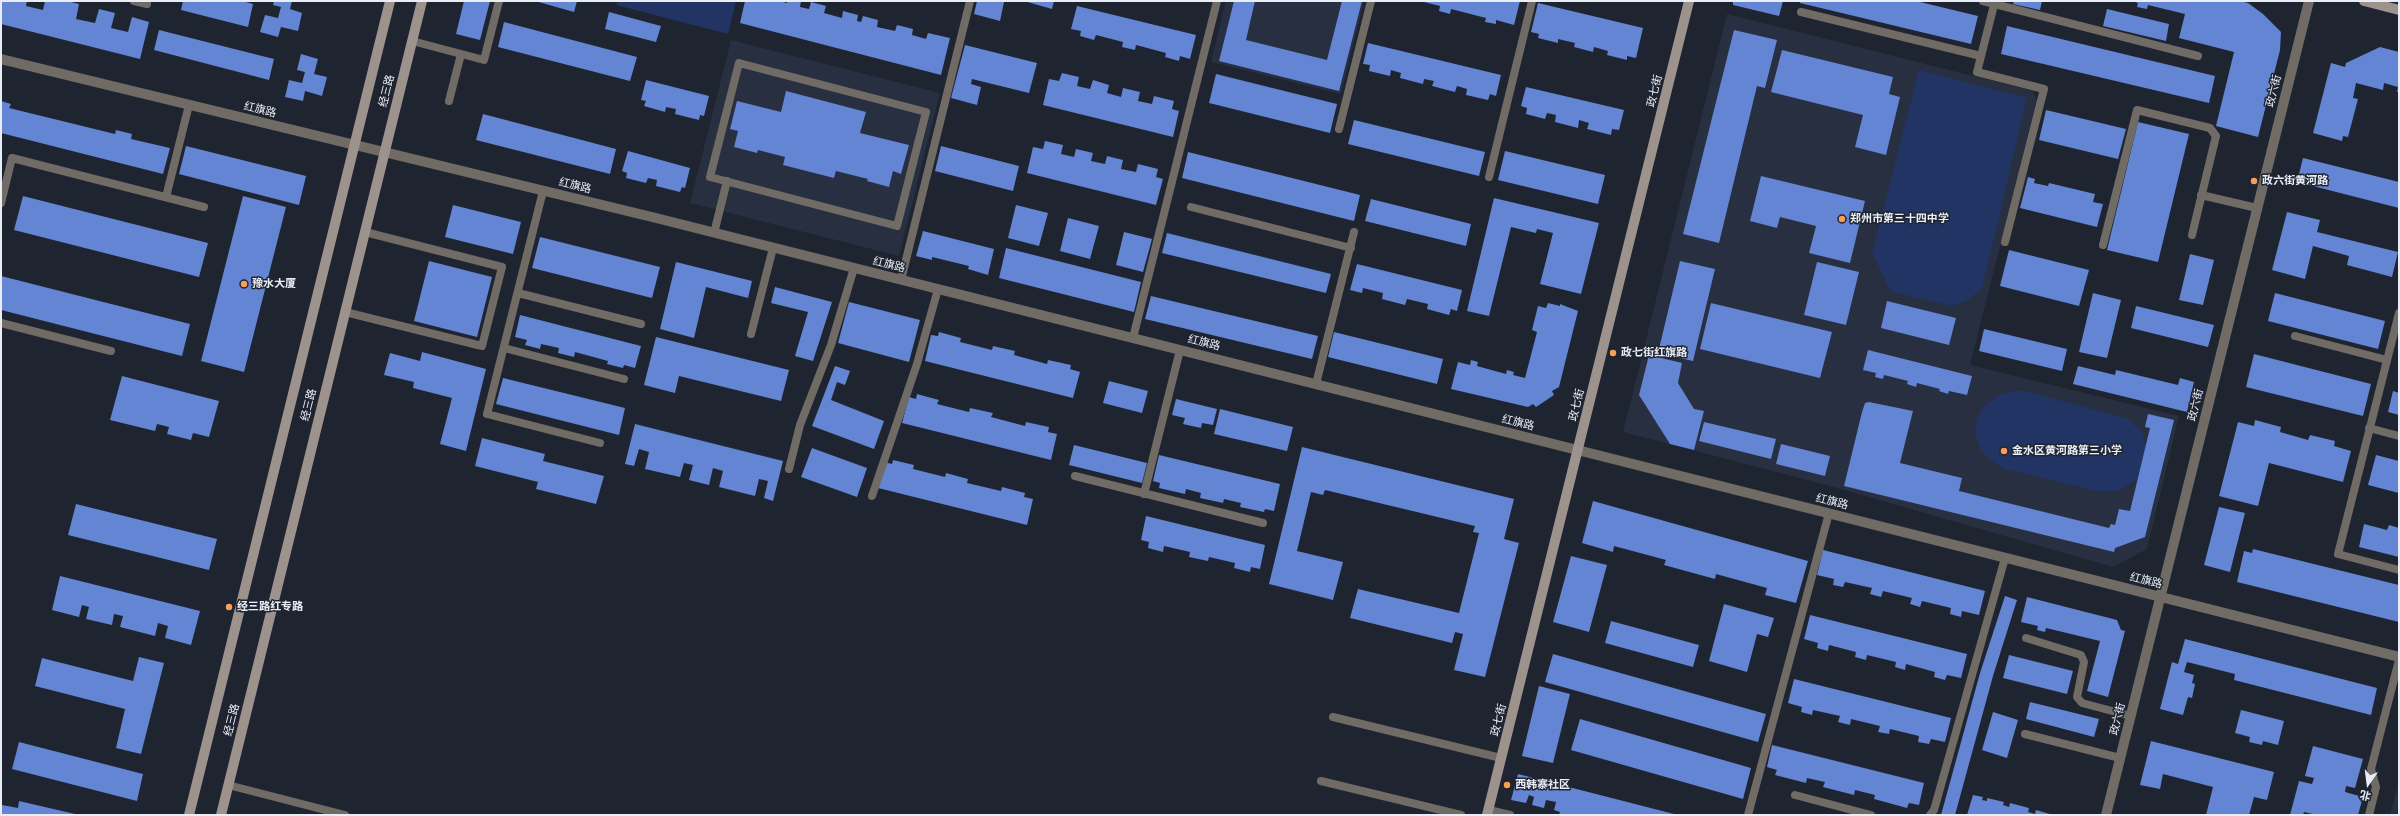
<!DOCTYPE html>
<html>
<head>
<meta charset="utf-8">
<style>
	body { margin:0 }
	#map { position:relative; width:2400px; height:816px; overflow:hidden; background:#1e2430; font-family:"Space Grotesk","Noto Sans SC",sans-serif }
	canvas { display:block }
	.frame { position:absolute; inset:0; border:2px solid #e9edf6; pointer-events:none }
	.north { position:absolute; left:2348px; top:764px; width:40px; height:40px; -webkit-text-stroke:3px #1e2430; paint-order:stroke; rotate:194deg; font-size:11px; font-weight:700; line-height:16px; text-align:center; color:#e9edf6 }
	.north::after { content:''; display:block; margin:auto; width:14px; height:18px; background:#e9edf6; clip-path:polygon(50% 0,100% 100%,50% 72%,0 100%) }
</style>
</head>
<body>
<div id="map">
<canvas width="2400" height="816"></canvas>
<div class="frame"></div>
<div class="north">北</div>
</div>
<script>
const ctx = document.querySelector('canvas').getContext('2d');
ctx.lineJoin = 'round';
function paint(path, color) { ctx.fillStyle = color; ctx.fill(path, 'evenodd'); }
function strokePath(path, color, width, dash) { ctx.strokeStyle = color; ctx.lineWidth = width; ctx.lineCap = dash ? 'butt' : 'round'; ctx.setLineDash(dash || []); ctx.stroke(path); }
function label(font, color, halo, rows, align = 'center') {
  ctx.font = font + ' "Space Grotesk","Noto Sans SC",sans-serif'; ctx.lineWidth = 3; ctx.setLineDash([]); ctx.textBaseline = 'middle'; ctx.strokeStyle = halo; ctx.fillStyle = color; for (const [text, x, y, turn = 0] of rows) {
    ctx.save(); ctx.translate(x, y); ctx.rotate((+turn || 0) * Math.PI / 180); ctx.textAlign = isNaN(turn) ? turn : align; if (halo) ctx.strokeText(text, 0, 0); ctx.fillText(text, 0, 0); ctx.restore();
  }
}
paint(new Path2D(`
	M1226,1H1364L1341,94L1211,62Z
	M1727,14L2033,91L2037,100L1970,365L2179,416L2147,549L2113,567L1830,486L1623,432Z
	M731,40L940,93L899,256L690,203Z
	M2399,780V815H2390L2391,811Z`), '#272f40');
paint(new Path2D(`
	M618,1H736L728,34L616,5Z
	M1919,70L2027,98L1982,289L1966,301L1952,306L1893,292L1887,284L1872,253Z
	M2013,391H2025L2126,418L2141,431L2147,450L2139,477L2124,488L2116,491H2097L2006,469C1962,451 1967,400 2013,391Z`), '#213463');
paint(new Path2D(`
	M1,1H27L26,6L43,10L45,1H67L79,4L76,19L95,23L99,9L115,13L111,28L128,32L132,17L149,22L140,59L1,24Z
	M183,1H242L253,4L248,27L181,10Z
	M274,1H292L290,9L302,13L298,31L281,27L278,37L260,32L265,15L278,18L281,7L273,5Z
	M464,1H490L480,40L456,34Z
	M535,1H577L574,12Z
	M745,1H778L787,3V1H801L800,7L809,9L811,2L826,6L824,13L842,18L843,11L858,15L857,21L861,22L863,16L878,20L877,27L895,31L897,25L913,29L912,35L926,39L928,33L950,38L941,75L740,23Z
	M977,1L1004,2L1000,21L974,14Z
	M1024,1H1054L1052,9Z
	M1234,1H1255L1246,40L1327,60L1342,1H1362L1339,91L1219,61Z
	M1420,1H1520L1514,25L1496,20V24L1485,22L1486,18L1451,9L1450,14L1439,11L1440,6Z
	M1733,1H1783L1779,16L1733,5Z
	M1800,1H1916L1978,16L1971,44L1800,3Z
	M2014,1H2042L2040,10L2013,4Z
	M2133,1H2240L2248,3L2263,14L2281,32L2280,50L2258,137L2216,126L2234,52L2179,38L2185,14L2148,5L2147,9L2137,7L2138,3Z
	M1538,3L1643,28L1636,58L1627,56V60L1607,55L1608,51L1594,47L1593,52L1574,47L1575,43L1558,39V43L1538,38L1539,34L1531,32Z
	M1077,6L1196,35L1190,59L1180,56L1179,61L1165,57L1166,53L1136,45L1135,50L1122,47L1123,42L1096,35L1094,40L1080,36L1081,31L1071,29Z
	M2107,9L2169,24L2166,41L2103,26Z
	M609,12L661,26L656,42L605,29Z
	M504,22L637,57L630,81L498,47Z
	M2007,26L2215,76L2209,103L2001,54Z
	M159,30L274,59L269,80L154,50Z
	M1734,30L1777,40L1765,88L1757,86L1719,243L1683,234Z
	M1368,43L1501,75L1496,96L1490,94L1488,100L1466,95L1467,89L1457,86L1455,92L1432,86L1434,81L1424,79L1423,84L1400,78L1401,73L1391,70L1390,76L1369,71L1370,65L1363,64Z
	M965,45L1037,63L1029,93L972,79L971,84L981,87L977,105L951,98Z
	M2380,47L2399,52V92H2397L2398,87L2384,83L2383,90L2356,83L2353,98L2358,99L2348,137L2343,136L2342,141L2313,133L2331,63L2345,67L2346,63Z
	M1782,50L1893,77L1889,94L1900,97L1886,155L1855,147L1863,115L1771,92Z
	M301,54L318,59L314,74L327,77L322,96L305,91L303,101L285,97L289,80L302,83L305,72L297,70Z
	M1062,73L1079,77L1077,86L1090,89L1093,80L1109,85L1107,93L1121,97L1123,88L1140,92L1138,101L1152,104L1154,96L1174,101L1172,109L1179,111L1173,137L1043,105L1049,79L1059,81Z
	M1216,74L1337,104L1330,133L1209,103Z
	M646,80L709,96L704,116L700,115L699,120L675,114L676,109L666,107L665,112L644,106L646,101L641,100Z
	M1526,87L1624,110L1619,130L1612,129L1611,135L1587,129L1589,123L1579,120L1578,128L1555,122L1556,115L1547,113L1545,119L1526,114L1527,108L1521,106Z
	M786,91L866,112L860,133L909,145L901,174L893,171L889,187L867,181L868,179L836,171L834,178L783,165L785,157L758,150L757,153L734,147L738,131L730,129L737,101L781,112Z
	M1,101L11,104L9,108L115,134L116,130L132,134L131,139L170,148L163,174L1,133Z
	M2046,110L2126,129L2118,159L2039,140Z
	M483,114L616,149L610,174L476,140Z
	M1354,120L1485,152L1479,176L1348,144Z
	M2138,122L2189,134L2158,262L2107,250Z
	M1045,141L1063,145L1061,154L1074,157L1076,149L1093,153L1091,161L1105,164L1107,156L1123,160L1121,169L1136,172L1138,164L1158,169L1156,177L1163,179L1156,205L1027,173L1033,147L1043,149Z
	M186,146L306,176L299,205L179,174Z
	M941,146L1019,166L1013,191L935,171Z
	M628,151L690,168L685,188L682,187L680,192L656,186L657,180L648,178L646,183L626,178L627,173L622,171Z
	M1505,151L1605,175L1598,204L1498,180Z
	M1188,152L1360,195L1354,221L1182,178Z
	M2303,158L2399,182V208L2297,182Z
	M1761,176L1865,201L1850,263L1809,253L1816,226L1780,217L1777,228L1750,221Z
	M2028,177L2035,179L2034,183L2048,186L2049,183L2095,194L2093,202L2103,204L2097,227L2020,208Z
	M23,196L208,243L199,277L14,230Z
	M243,196L286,207L244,372L201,361Z
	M1494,198L1599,223L1581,294L1540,284L1553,233L1537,229L1536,233L1511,227L1489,316L1467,311Z
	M1371,199L1471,224L1466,246L1365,221Z
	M453,205L521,222L513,254L445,237Z
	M1016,205L1048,213L1039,246L1008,238Z
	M2287,212L2320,220L2317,232L2398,252L2392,277L2347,265L2349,256L2313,246L2305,279L2272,270Z
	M1068,218L1099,226L1090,259L1060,251Z
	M923,231L994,249L988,275L968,269L969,266L932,257V260L916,256Z
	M1124,232L1152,239L1143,272L1116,265Z
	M1167,233L1331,274L1326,293L1162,253Z
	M540,237L660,267L652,298L532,268Z
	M1006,248L1141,282L1134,312L999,278Z
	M2009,250L2089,270L2079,306L2000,286Z
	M2190,254L2214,260L2203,305L2179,300Z
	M429,261L492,277L477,337L414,321Z
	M1680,261L1715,269L1693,361L1658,353Z
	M676,262L752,281L748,298L706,287L694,338L660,329Z
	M1817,262L1859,272L1846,325L1804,315Z
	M1357,264L1462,290L1457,311L1451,309L1449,315L1427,309L1428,304L1407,299L1405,305L1382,299L1383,293L1363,288L1362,293L1350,290Z
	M1,276L190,324L182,356L1,310Z
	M775,287L832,302L813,361L795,356L808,312L771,303Z
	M2093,293L2121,300L2107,358L2079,352Z
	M2275,293L2385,321L2378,349L2268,321Z
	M1151,296L1318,336L1312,359L1145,319Z
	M1887,301L1956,318L1949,345L1881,328Z
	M849,302L920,320L909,362L838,343Z
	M1548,303L1560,306V304L1578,311L1559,387L1552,391L1554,395L1536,407L1533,404L1528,407L1451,389L1458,362L1470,365L1471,360L1478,362L1477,366L1506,374L1507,370L1514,372L1513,375L1525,378L1537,332L1532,330L1538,306L1546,308Z
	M1711,303L1832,332L1820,378L1700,349Z
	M2136,306L2214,325L2208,347L2131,328Z
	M520,315L641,346L635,368L624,365L623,368L607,364L608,361L575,352L574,357L558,353L559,348L541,344L540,349L525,345L527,340L515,337Z
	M1984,329L2067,349L2062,371L1979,351Z
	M939,332L961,338L960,342L992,350L993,346L1015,351L1014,355L1047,364L1048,360L1071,365L1070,369L1080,372L1073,398L925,361L931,335L938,336Z
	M1334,332L1443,359L1437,384L1328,357Z
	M656,337L789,370L781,401L679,376L675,393L644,385Z
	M1868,350L1972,376L1967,395L1949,391L1948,394L1939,391L1940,389L1917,383L1916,387L1907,384L1908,381L1884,375L1883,379L1875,377L1876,373L1863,370Z
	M422,352L486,369L466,451L440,444L452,398L413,388L414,382L384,375L390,353L420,361Z
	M2254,354L2371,384L2363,416L2246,387Z
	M1649,355L1682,363L1678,383L1694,409L1704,411L1694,450L1670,444L1639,395Z
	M835,366L850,371L845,385L837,382L831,400L884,421L874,449L812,426Z
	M2078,366L2115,375L2116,370L2178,385L2180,378L2194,382L2187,412L2073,384Z
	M122,376L219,401L209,437L193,433L191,440L167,434L169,427L157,424L155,431L110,420Z
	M503,378L625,408L619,435L496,404Z
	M1109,381L1148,391L1142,413L1103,403Z
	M2393,391L2399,393V415L2388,412Z
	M917,394L939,400L937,404L969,412L970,408L993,413L991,417L1025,426L1026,422L1049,427L1048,432L1057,434L1051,460L902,423L909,397L916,399Z
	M1176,399L1217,409L1213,425L1202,423L1201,428L1183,424L1185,418L1172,415Z
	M1869,402L1913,411L1900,463L1962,478L1959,491L2109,528L2111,524L2115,525L2119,509L2130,511L2150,428L2145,427L2148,414L2174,420L2145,537L2115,548L2114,552L1844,486L1862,412L1865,403Z
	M1220,409L1293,427L1287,451L1214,434Z
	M2255,420L2281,427L2280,432L2308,440L2310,435L2335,441L2334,446L2351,451L2343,482L2269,463L2258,506L2219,496L2238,422L2254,426Z
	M1704,422L1776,439L1771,459L1699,441Z
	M635,424L783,461L773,501L764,498L768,481L759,479L755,496L719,487L723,471L713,468L709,485L689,480L693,465L684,463L680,477L645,469L649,452L639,449L634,466L625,464Z
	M482,438L545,454L543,461L604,476L596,504L536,489L538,482L475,466Z
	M1781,444L1830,456L1825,476L1776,464Z
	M1074,445L1147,463L1142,483L1069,465Z
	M1302,447L1514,499L1504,539L1519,543L1485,677L1454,670L1463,634L1455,632L1452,643L1350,618L1358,589L1459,613L1479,533L1473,532L1475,526L1325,490L1323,495L1311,492L1297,551L1343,562L1333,600L1269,584Z
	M812,448L867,468L857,497L801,477Z
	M1159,455L1280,484L1274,511L1265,509L1264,512L1240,507L1241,503L1224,499L1223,503L1200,498L1201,493L1186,489L1185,494L1159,488L1160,483L1153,481Z
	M2376,455L2399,461V493L2368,485Z
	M893,460L914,465L913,469L945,477L946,473L968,479L967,483L1001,491L1002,487L1025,493L1024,497L1033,499L1027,525L878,488L884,462L892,464Z
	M1593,501L1808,561L1796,603L1765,595L1767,588L1716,574L1715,579L1664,565L1666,560L1614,546L1613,552L1582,543Z
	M76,504L217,539L209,570L68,535Z
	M2219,507L2245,513L2230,572L2204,565Z
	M1146,516L1265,545L1260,569L1251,567L1250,572L1234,568L1235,563L1209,557L1208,561L1189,557L1190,552L1164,546L1163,552L1148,548L1149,542L1141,540Z
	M2364,524L2387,530L2389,525L2399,528V557L2359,547Z
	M2253,549L2399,585V622L2237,582L2244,551L2252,553Z
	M1823,550L1985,591L1979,615L1962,611L1961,617L1950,614L1951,608L1922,601L1920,607L1910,604L1912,598L1883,591L1881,597L1870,594L1872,588L1845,582L1843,587L1833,585L1834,579L1817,575Z
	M1571,556L1607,565L1589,632L1553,622Z
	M60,576L200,611L191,645L165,638L168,626L158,623L155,636L120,627L123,616L114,614L112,625L86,619L89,607L82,605L79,617L52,610Z
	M2005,596L2017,600L1993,676L1955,815H1941L1980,673Z
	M2027,597L2117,620L2121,630L2125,631L2108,697L2087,691L2100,641L2046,628L2045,632L2037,630L2038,626L2021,622Z
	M1724,604L1774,618L1768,637L1757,634L1747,672L1709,661Z
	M1810,615L1967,654L1961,678L1947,675L1945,680L1934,677L1935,672L1906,664L1905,670L1895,667L1896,662L1867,655L1866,660L1855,657L1856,652L1829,645L1828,651L1817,648L1818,643L1804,639Z
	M1611,621L1699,645L1693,667L1605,643Z
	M2185,639L2377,688L2371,715L2234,680L2235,674L2187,662L2184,672L2194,675L2192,683L2195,684L2192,698L2188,697L2183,715L2160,709L2172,662L2178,664Z
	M1553,654L1766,714L1758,742L1545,682Z
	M2009,655L2073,671L2067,694L2003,678Z
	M139,657L164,663L141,754L116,748L125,709L35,686L42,658L133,681Z
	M1794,679L1951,718L1945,742L1931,739L1929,744L1918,742L1919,736L1890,729L1889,734L1878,732L1880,726L1851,719L1850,725L1838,722L1840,716L1813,710L1812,715L1801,712L1802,707L1788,703Z
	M1539,686L1570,694L1553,763L1522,756Z
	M2030,702L2099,719L2094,737L2026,719Z
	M2241,710L2284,721L2278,745L2263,741L2262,745L2249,742L2250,737L2235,733Z
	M1993,712L2018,720L2007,758L1982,750Z
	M1580,719L1751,768L1743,799L1571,750Z
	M2151,741L2274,772L2267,800L2254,797L2249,815H2206L2213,787L2163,774L2160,789L2140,785Z
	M19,742L143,774L137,801L12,769Z
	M1772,745L1924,783L1919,805L1909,803L1907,808L1874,799L1875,795L1855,790L1854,795L1823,787L1825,782L1807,778L1806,783L1775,775L1777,770L1767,767Z
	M2313,746L2363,759L2355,788L2346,786L2345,792L2363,797L2358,815H2317L2304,812L2303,815H2290L2299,781L2312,784L2314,778L2305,776Z
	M1518,774L1674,814V815H1559L1560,812L1554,810L1556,802L1546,800L1544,808L1532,805L1534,797L1529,795L1526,803L1511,800Z
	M1973,795L1983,797L1982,800L1987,801V798L2004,802L2003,805L2009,807L2010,803L2029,808L2028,812L2035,814L2036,810L2053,815H1967Z
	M19,801L75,814V815H1L2,805L18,808Z`), '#6385d3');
strokePath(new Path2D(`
	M134,1L147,4
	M1983,1L2198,56
	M1995,1L1977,72L2044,89L2005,242
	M1801,12L1981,56
	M412,41L484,60L499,1
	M739,63L926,112L897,226L710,177Z
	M449,101L461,54
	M1339,129L1371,1
	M1489,177L1532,1
	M543,191L487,414L600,443
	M2201,195L2257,208
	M166,197L189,105
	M1,203L12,158L204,207
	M1191,207L1351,248
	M714,233L727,181
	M2103,245L2137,110L2210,128L2216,136L2192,235
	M901,280L970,1
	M518,293L641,324
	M345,312L482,346L502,267L365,232
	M2399,313L2338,554L2399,570
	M1,323L111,351
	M751,334L773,248
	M2295,336L2387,360
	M1133,338L1217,1
	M504,348L624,379
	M1316,384L1354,232
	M2369,428L2399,436
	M789,469L800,425L831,345L854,268
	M1075,476L1263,523
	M1144,494L1180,350
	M872,496L917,364L938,289
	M2026,638L2081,655L2084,662L2077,697L2082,703L2131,716
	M1333,717L1501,758
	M2025,734L2120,758
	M1321,781L1461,815
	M228,785L345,815
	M1795,795L1871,815
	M1489,810L1510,815
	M1748,815L1829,513
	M1930,815L1934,810L2005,558
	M2369,815L2376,787L2371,769L2399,660`), '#716b66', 8);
strokePath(new Path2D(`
	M1,59L652,217L2399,657
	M2106,815L2309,1`), '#716b66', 10);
strokePath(new Path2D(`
	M2364,1L2399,10
	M189,815L390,1
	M221,815L422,1
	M1487,815L1689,1`), '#9e938c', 10);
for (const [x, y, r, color] of [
	[2254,181,4,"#fc9e52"],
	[1842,219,4,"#fc9e52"],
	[244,284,4,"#fc9e52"],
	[1613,353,4,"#fc9e52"],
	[2004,451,4,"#fc9e52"],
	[229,607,4,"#fc9e52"],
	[1507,785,4,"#fc9e52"]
]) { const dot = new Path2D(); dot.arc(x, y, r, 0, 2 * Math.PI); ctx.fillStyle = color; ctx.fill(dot); strokePath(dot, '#1e2430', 1.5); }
label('11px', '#e9edf6', '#1e2430', [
	["经三路",387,91,-76],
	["政七街",1655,91,-76],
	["政六街",2274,91,-76],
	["红旗路",260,110,14],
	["红旗路",575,186,14],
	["红旗路",889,265,14],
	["红旗路",1204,343,14],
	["经三路",309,405,-76],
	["政七街",1577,405,-76],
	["政六街",2196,405,-76],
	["红旗路",1518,423,14],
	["红旗路",1832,502,14],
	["红旗路",2146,581,14],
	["政六街",2118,719,-76],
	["经三路",232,720,-76],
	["政七街",1499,720,-76]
]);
label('bold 11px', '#e9edf6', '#1e2430', [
	["政六街黄河路",2262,181],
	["郑州市第三十四中学",1850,219],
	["豫水大厦",252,284],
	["政七街红旗路",1621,353],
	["金水区黄河路第三小学",2012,451],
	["经三路红专路",237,607],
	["西韩寨社区",1515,785]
], 'left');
</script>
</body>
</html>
